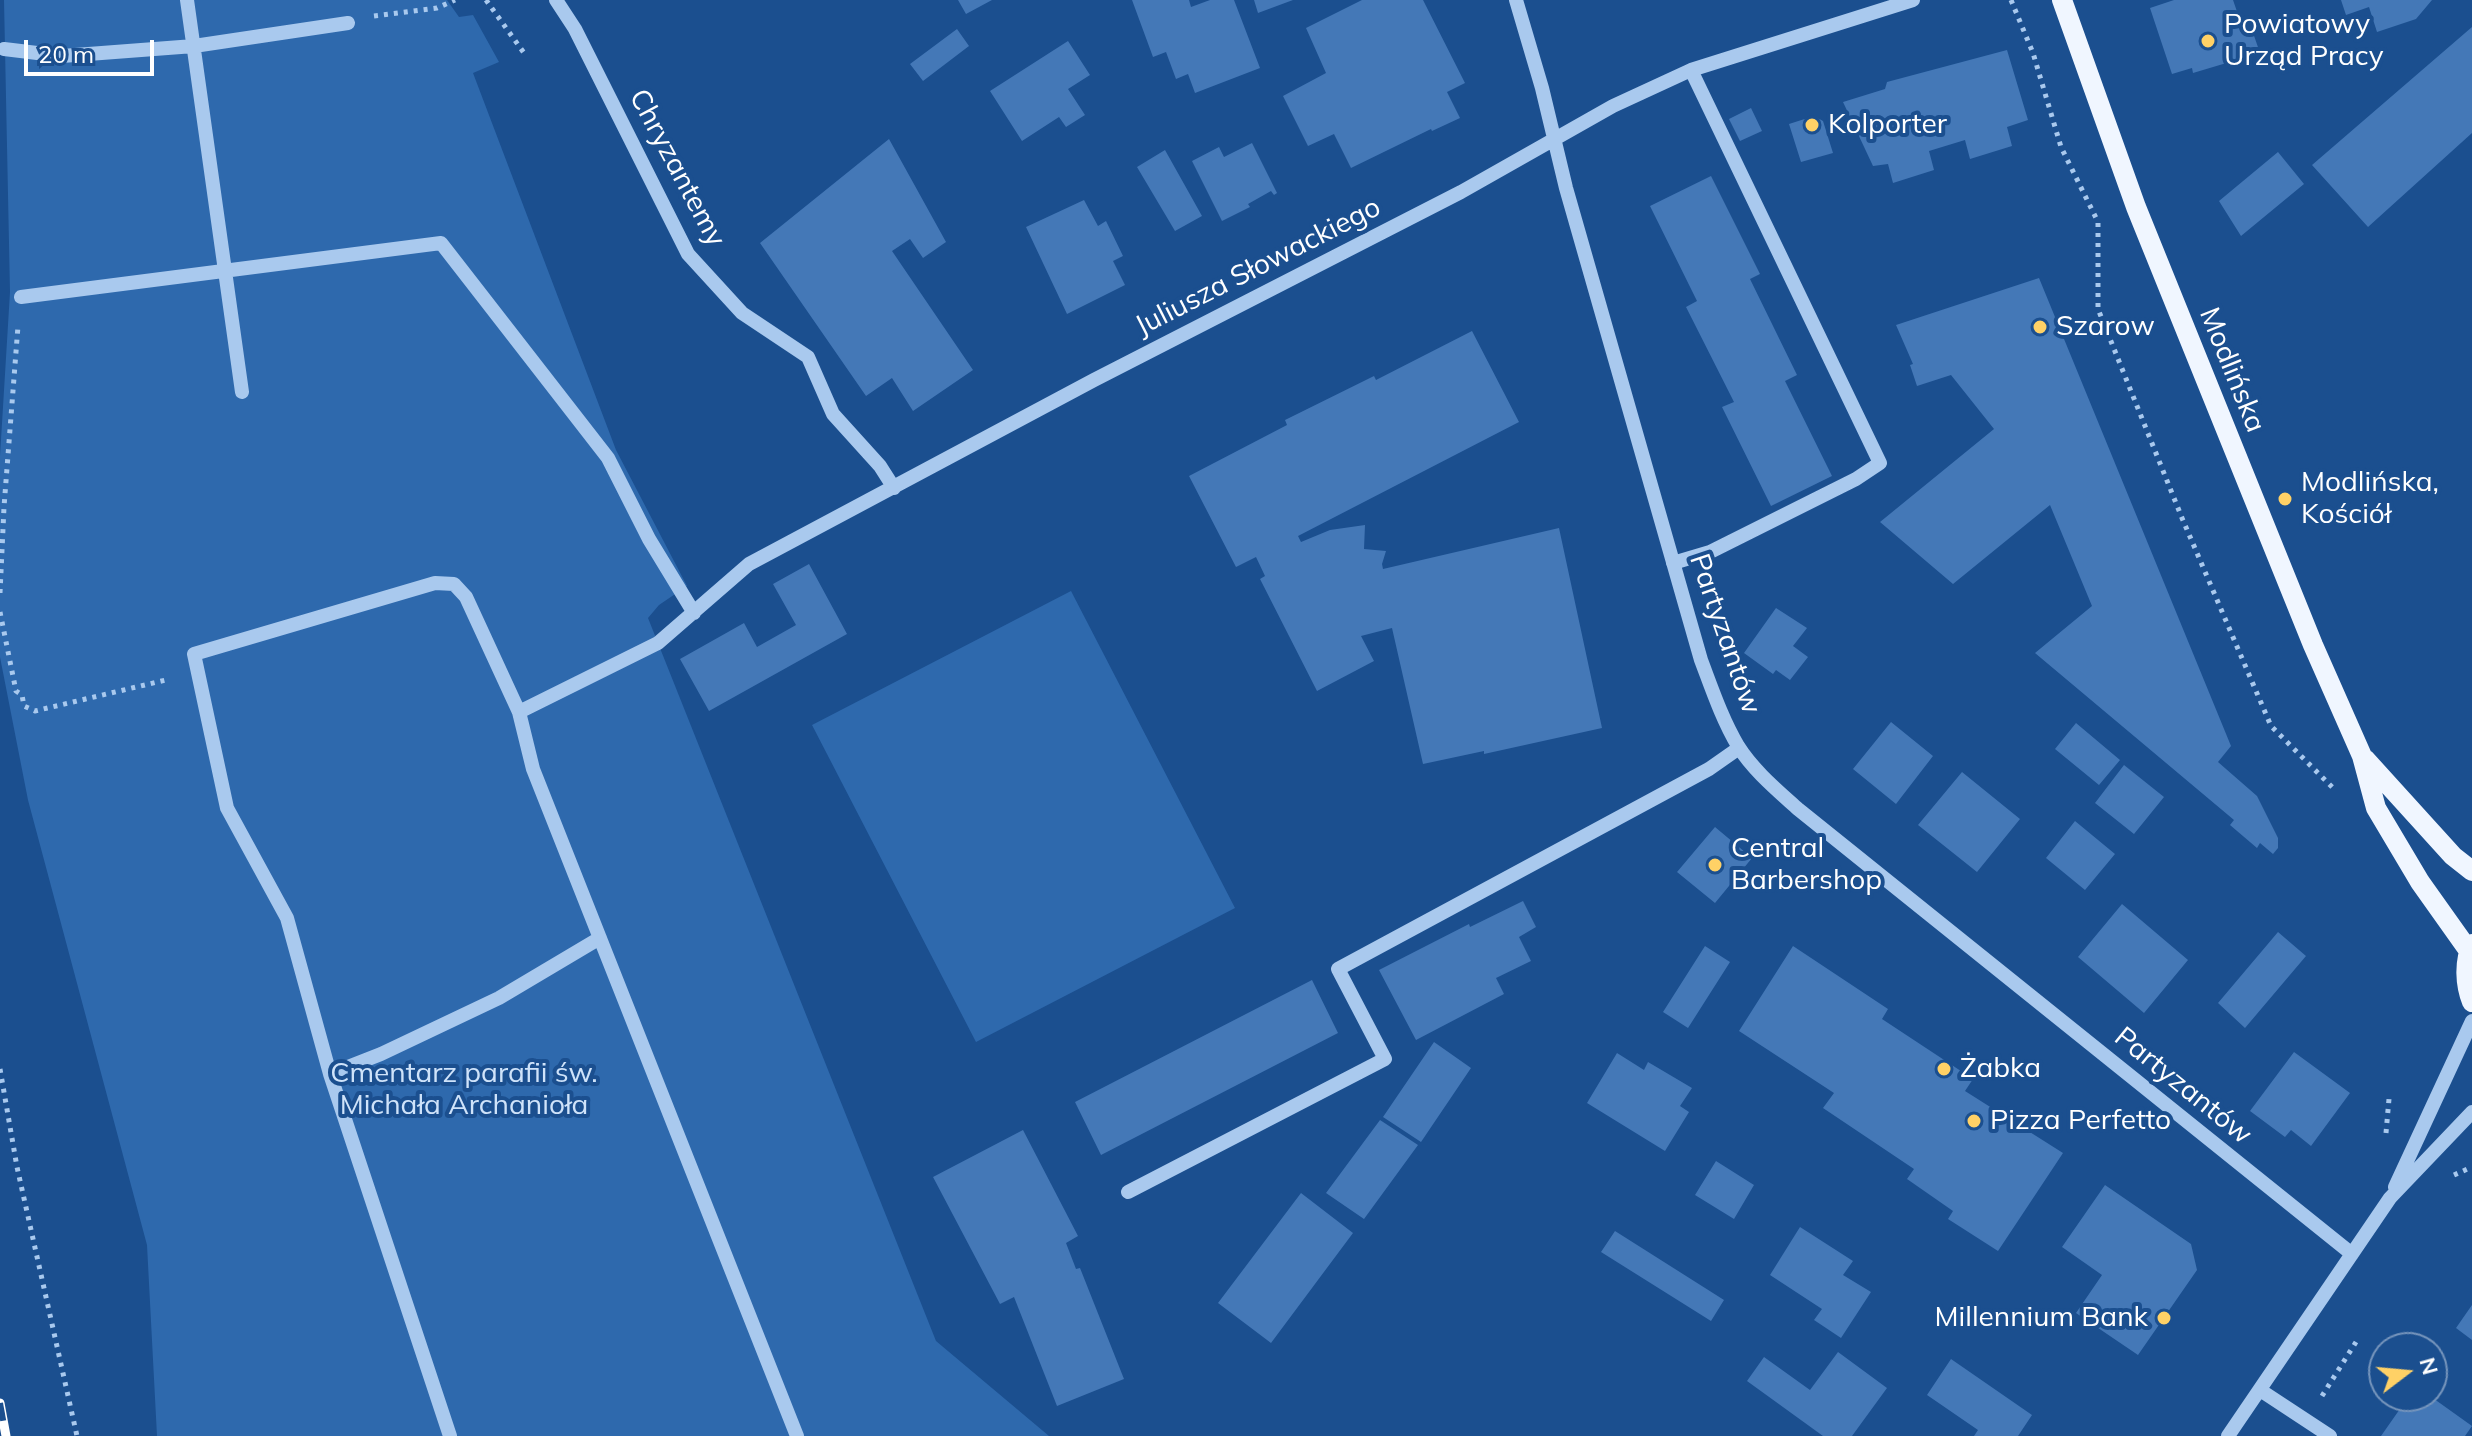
<!DOCTYPE html>
<html>
<head>
<meta charset="utf-8">
<style>
	body { margin:0 }
	#map { position:relative; width:2472px; height:1436px; overflow:hidden; background:#1b4f8f; font-family:Mulish,sans-serif }
	canvas { display:block }
	.north { position:absolute; left:2368px; top:1332px; width:80px; height:80px; box-sizing:border-box; background:#1b4f8f; border:2px solid #7695bc; border-radius:50%; rotate:74deg; font-size:22px; font-weight:700; line-height:32px; text-align:center; color:#fff }
	.north::after { content:''; display:block; margin:auto; width:28px; height:36px; background:#ffd166; clip-path:polygon(50% 0,100% 100%,50% 72%,0 100%) }
	.scale { position:absolute; left:24px; top:40px; width:130px; height:36px; box-sizing:border-box; border:4px solid #fff; border-top:0; padding-left:10px; font-size:24px; line-height:28px; white-space:nowrap; color:#fff; -webkit-text-stroke:6px #1b4f8f; paint-order:stroke }
</style>
</head>
<body>
<div id="map">
<canvas width="2472" height="1436"></canvas>
<div class="north">N</div>
<div class="scale">20 m</div>
</div>
<script>
const ctx = document.querySelector('canvas').getContext('2d');
ctx.lineJoin = 'round';
function paint(path, color) { ctx.fillStyle = color; ctx.fill(path, 'evenodd'); }
function strokePath(path, color, width, dash) { ctx.strokeStyle = color; ctx.lineWidth = width; ctx.lineCap = dash ? 'butt' : 'round'; ctx.setLineDash(dash || []); ctx.stroke(path); }
function label(font, color, halo, rows, align = 'center') {
  ctx.font = font + ' Mulish,sans-serif'; ctx.lineWidth = 8; ctx.setLineDash([]); ctx.textBaseline = 'middle'; ctx.strokeStyle = halo; ctx.fillStyle = color; for (const [text, x, y, turn = 0] of rows) {
    ctx.save(); ctx.translate(x, y); ctx.rotate((+turn || 0) * Math.PI / 180); ctx.textAlign = isNaN(turn) ? turn : align; if (halo) ctx.strokeText(text, 0, 0); ctx.fillText(text, 0, 0); ctx.restore();
  }
}
paint(new Path2D(`
	M4,0H447L459,17L473,15L499,62L473,73L616,450L687,586L659,605L648,618L936,1341L1049,1436H157L147,1245L28,800L0,657V456L10,292Z
	M1071,591L1235,908L976,1042L812,725Z`), '#2e69ad');
paint(new Path2D(`
	M958,0H992L966,14Z
	M1132,0H1189L1191,7L1210,0H1234L1260,68L1195,93L1188,74L1176,79L1166,52L1153,57Z
	M1254,0H1293L1258,13Z
	M1362,0H1423L1465,83L1447,92L1460,118L1432,131L1431,129L1351,168L1334,134L1308,146L1283,96L1326,73L1306,28Z
	M2174,0H2233L2243,29L2251,27L2260,53L2193,73L2192,68L2172,74L2150,8Z
	M2341,0H2432L2416,19L2377,32L2369,7L2346,15Z
	M2472,27V133L2368,227L2312,165Z
	M957,29L969,46L923,81L910,64Z
	M1068,41L1090,75L1068,89L1085,115L1066,127L1059,117L1022,141L990,91Z
	M2007,50L2028,120L2007,127L2012,146L1970,159L1965,140L1929,151L1934,170L1893,183L1888,164L1873,166L1843,102L1885,89L1887,82Z
	M1751,108L1762,131L1740,141L1729,119Z
	M1814,116L1823,121L1833,153L1801,162L1789,124Z
	M889,139L946,242L923,258L910,239L892,251L973,370L913,411L892,378L866,396L760,243Z
	M1252,143L1277,193L1274,195L1271,191L1248,204L1250,207L1222,221L1192,161L1219,147L1224,157Z
	M1165,150L1202,216L1175,231L1137,167Z
	M2278,152L2304,184L2241,236L2219,201Z
	M1711,176L1760,274L1750,279L1797,375L1785,381L1832,476L1771,506L1722,407L1734,402L1686,307L1697,301L1650,206Z
	M1084,200L1098,226L1106,221L1123,256L1113,261L1125,285L1067,314L1026,227Z
	M2039,278L2231,746L2218,762L2257,796L2278,838V848L2273,854L2260,843L2257,848L2230,825L2234,820L2035,653L2092,606L2050,505L1953,584L1880,522L1994,429L1951,375L1917,386L1910,365L1913,364L1896,325Z
	M1472,331L1519,422L1298,536L1301,542L1330,530L1365,525L1364,549L1386,551L1382,564L1383,569L1559,528L1602,728L1484,754V751L1423,764L1392,628L1361,636L1374,661L1317,691L1260,579L1265,576L1256,557L1236,567L1189,476L1287,425L1285,420L1374,376L1376,380Z
	M809,564L847,634L709,711L680,659L744,623L757,647L796,625L773,584Z
	M1776,608L1807,628L1793,646L1808,657L1790,680L1776,670L1773,674L1744,653Z
	M1891,722L1933,756L1896,804L1853,769Z
	M2076,723L2120,760L2099,785L2055,749Z
	M2124,765L2164,797L2134,834L2095,803Z
	M1962,772L2020,819L1977,872L1918,825Z
	M2075,821L2115,854L2085,890L2046,858Z
	M1715,827L1752,858L1715,903L1677,872Z
	M1523,901L1536,927L1519,937L1531,961L1496,978L1504,994L1416,1040L1379,970L1469,924L1470,927Z
	M2122,904L2188,960L2144,1013L2078,957Z
	M2278,932L2306,956L2245,1028L2218,1003Z
	M1705,946L1730,962L1688,1028L1663,1012Z
	M1793,946L1888,1009L1882,1019L1973,1079L1965,1091L2063,1153L1998,1251L1948,1219L1953,1211L1907,1179L1914,1169L1823,1108L1834,1093L1739,1031Z
	M1312,980L1338,1033L1101,1155L1075,1102Z
	M1434,1042L1471,1068L1421,1142L1383,1117Z
	M2294,1052L2350,1093L2311,1146L2291,1130L2285,1137L2250,1111Z
	M1617,1053L1644,1070L1648,1062L1692,1088L1680,1106L1689,1112L1665,1151L1587,1103Z
	M1380,1120L1418,1145L1364,1219L1326,1193Z
	M1023,1130L1078,1236L1066,1243L1076,1269L1080,1268L1124,1379L1057,1406L1014,1297L1000,1304L933,1177Z
	M1716,1161L1754,1185L1734,1219L1695,1195Z
	M2105,1185L2191,1244L2197,1270L2138,1355L2076,1313L2102,1275L2062,1247Z
	M1301,1193L1353,1233L1271,1343L1218,1303Z
	M1800,1227L1853,1261L1843,1275L1871,1292L1841,1338L1814,1320L1822,1309L1770,1275Z
	M1615,1231L1724,1300L1711,1321L1601,1252Z
	M2472,1305V1340L2456,1328Z
	M1838,1352L1887,1388L1852,1436H1823L1747,1381L1764,1357L1810,1390Z
	M1951,1359L2032,1415L2018,1436H1974L1978,1430L1927,1395Z
	M2409,1396H2430L2472,1426L2465,1436H2381Z`), '#4478b7');
strokePath(new Path2D(`
	M486,0L524,53
	M2011,0L2033,53L2061,147L2098,222V309L2182,518L2271,726L2336,791
	M374,16L437,8L455,0
	M0,593L4,507L18,326
	M0,612L16,691L22,695L24,706L35,711L170,679
	M0,1069L17,1167L77,1436
	M2386,1133L2389,1099
	M2454,1175L2472,1167
	M2322,1396L2356,1342`), '#a9c9ee', 5, [4, 6]);
strokePath(new Path2D(`
	M187,0L242,392
	M556,0L575,29L688,254L742,313L808,357L833,414L880,466L894,488
	M1516,0L1542,88L1566,188L1701,660C1712,689 1722,719 1738,746C1753,770 1777,790 1798,809L2352,1254
	M4,49L62,56L194,46L348,23
	M21,297L441,243L608,458L649,539L694,613
	M1673,563L1710,552L1856,479L1880,463L1691,70
	M519,712L533,769L797,1436
	M330,1074L381,1054L499,998L600,938
	M2395,1187L2472,1021
	M1128,1192L1385,1059L1338,969L1709,769L1739,748
	M2260,1390L2330,1436
	M450,1436L330,1074L287,918L227,808L194,654L435,583L454,584L466,597L519,712L658,643L749,564L1094,380L1461,192L1613,106L1691,70L1913,0
	M2228,1436L2390,1198L2472,1112`), '#a9c9ee', 14);
strokePath(new Path2D(`
	M2062,0L2136,207L2313,645L2362,756L2376,808L2420,882L2469,951
	M2365,759L2453,856L2472,871
	M2472,944C2464,962 2465,984 2472,1002`), '#f0f6ff', 20);
const rail = new Path2D(`
	M0,1403L6,1436`);
strokePath(rail, '#fff', 9);
strokePath(rail, '#1b4f8f', 6, [18]);
for (const [x, y, r, color] of [
	[2208,41,8,"#ffd166"],
	[1812,125,8,"#ffd166"],
	[2040,327,8,"#ffd166"],
	[2285,499,8,"#ffd166"],
	[1715,865,8,"#ffd166"],
	[1944,1069,8,"#ffd166"],
	[1974,1121,8,"#ffd166"],
	[2164,1318,8,"#ffd166"]
]) { const dot = new Path2D(); dot.arc(x, y, r, 0, 2 * Math.PI); ctx.fillStyle = color; ctx.fill(dot); strokePath(dot, '#1b4f8f', 3); }
label('28px', '#fff', '#1b4f8f', [
	["Powiatowy",2224,25],
	["Urząd Pracy",2224,57],
	["Kolporter",1828,125],
	["Szarow",2056,327],
	["Modlińska,",2301,483],
	["Kościół",2301,515],
	["Central",1731,849],
	["Barbershop",1731,881],
	["Żabka",1960,1069],
	["Pizza Perfetto",1990,1121],
	["Millennium Bank",2148,1318,"right"]
], 'left');
label('28px', '#fff', '#1b4f8f', [
	["Chryzantemy",677,168,62],
	["Juliusza Słowackiego",1258,267,-27],
	["Modlińska",2232,370,68],
	["Partyzantów",1725,634,71],
	["Partyzantów",2183,1086,39]
]);
label('28px', '#cfe3fa', '#1b4f8f', [
	["Cmentarz parafii św.",464,1074],
	["Michała Archanioła",464,1106]
]);
</script>
</body>
</html>
